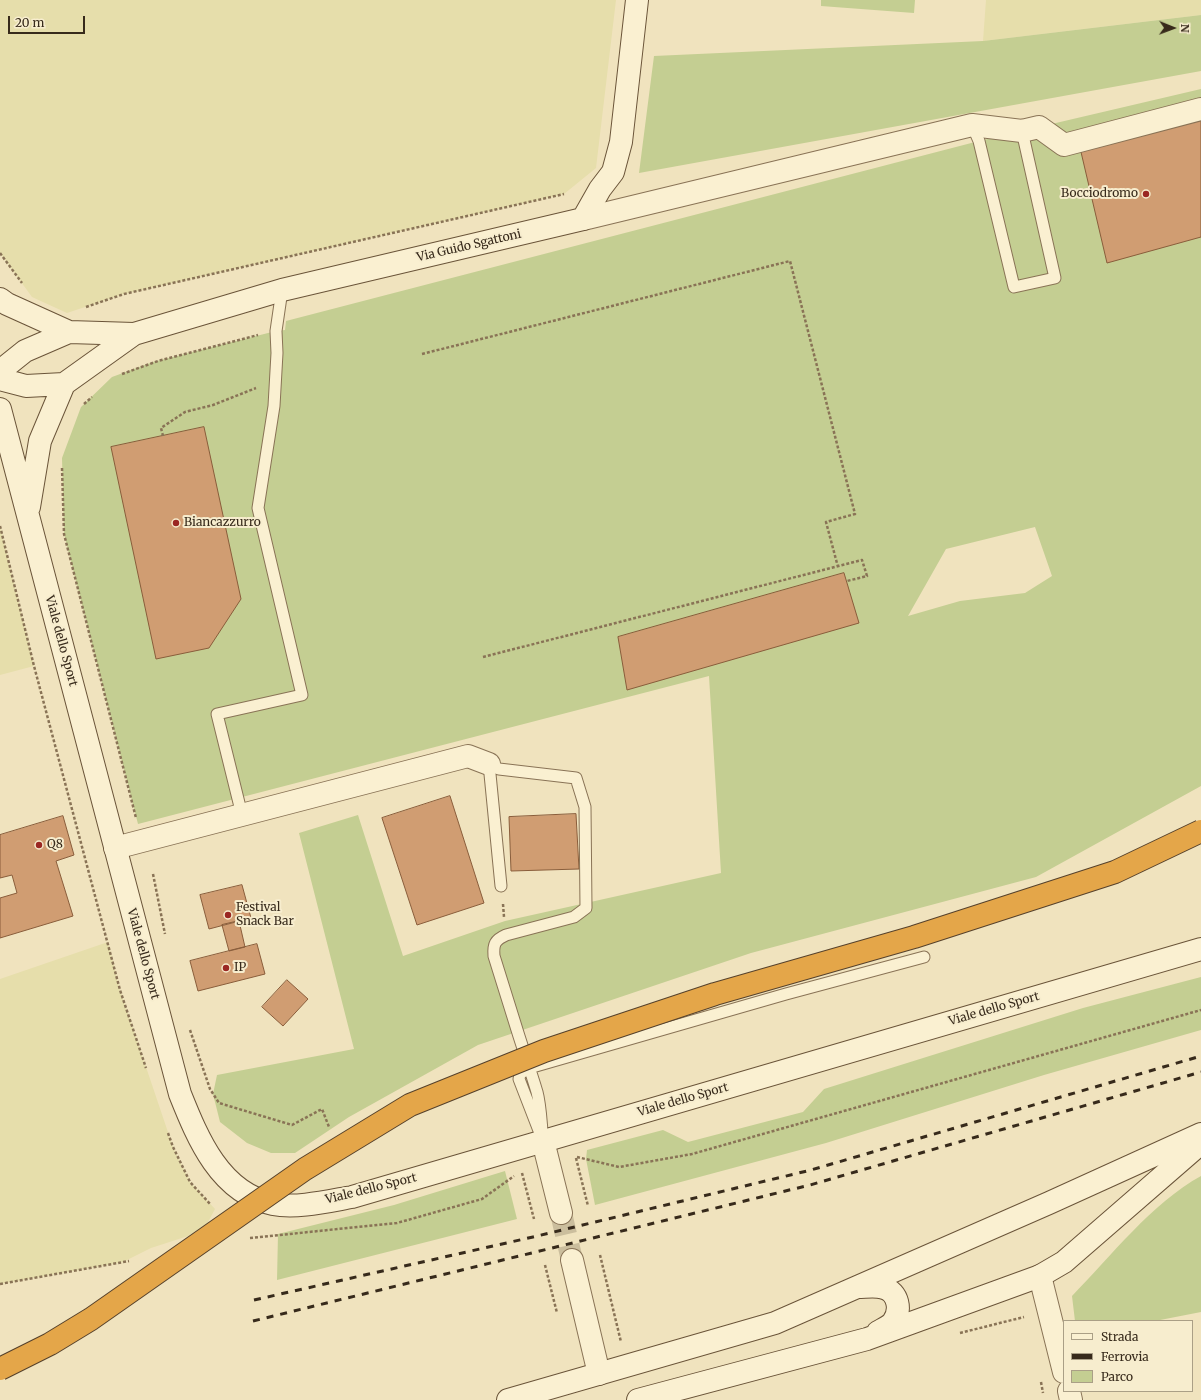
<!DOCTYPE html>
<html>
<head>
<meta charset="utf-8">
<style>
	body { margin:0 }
	#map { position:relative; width:1201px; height:1400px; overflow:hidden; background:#f0e3be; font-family:Merriweather,serif }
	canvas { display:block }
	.legend { position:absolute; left:1063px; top:1320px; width:130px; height:72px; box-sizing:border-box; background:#f7edce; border:1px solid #aa9f86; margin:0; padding:5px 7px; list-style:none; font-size:12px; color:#372a1b }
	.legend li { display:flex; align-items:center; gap:8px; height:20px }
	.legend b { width:20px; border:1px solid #aa9f86 }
	.north { position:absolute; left:1153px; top:8px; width:40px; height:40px; -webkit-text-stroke:3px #f7edce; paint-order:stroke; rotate:91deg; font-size:11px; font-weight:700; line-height:16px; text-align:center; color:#372a1b }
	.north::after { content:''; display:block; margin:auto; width:14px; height:18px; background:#372a1b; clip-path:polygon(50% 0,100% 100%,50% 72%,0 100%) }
	.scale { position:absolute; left:8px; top:16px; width:77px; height:18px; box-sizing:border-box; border:2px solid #372a1b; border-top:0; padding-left:5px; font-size:12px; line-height:14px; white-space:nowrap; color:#372a1b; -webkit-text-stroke:3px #f7edce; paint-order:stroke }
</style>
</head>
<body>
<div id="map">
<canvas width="1201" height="1400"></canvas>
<ul class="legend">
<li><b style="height:5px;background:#faf0d1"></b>Strada</li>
<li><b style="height:5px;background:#372a1b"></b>Ferrovia</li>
<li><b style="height:11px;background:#c4ce92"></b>Parco</li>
</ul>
<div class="north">N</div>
<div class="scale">20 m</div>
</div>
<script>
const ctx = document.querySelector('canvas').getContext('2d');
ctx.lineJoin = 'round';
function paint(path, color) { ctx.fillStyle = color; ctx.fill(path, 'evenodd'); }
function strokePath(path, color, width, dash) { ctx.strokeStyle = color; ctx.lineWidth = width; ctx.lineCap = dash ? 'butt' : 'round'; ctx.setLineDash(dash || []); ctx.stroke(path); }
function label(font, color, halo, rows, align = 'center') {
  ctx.font = font + ' Merriweather,serif'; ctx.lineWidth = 4; ctx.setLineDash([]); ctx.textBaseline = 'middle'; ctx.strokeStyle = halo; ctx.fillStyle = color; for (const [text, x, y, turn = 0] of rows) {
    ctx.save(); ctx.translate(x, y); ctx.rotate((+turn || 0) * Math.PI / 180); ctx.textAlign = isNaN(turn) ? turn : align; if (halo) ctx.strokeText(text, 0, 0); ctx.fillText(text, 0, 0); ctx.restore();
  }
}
paint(new Path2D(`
	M0,0H616L596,168L564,194L124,294L67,313L32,297L0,253Z
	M986,0H1201V15L983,41Z
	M0,526L34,666L0,675Z
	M108,942L120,990L173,1147L190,1182L215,1209L207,1224L188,1236L151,1248L123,1262L0,1284V979Z`), '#e6deab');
paint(new Path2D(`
	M821,0H915L914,13L821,6Z
	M1201,15V71L639,173L654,56L983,41Z
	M1201,89V786L1036,877L751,953L478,1045L349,1117L295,1153H271L247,1143L220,1122L213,1094L217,1075L354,1049L299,833L358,815L403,956L505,921L721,873L709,676L138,824L64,534L62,458L81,407L112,377L153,362L276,331L285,330L286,321L979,141ZM1035,527L1052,576L1025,593L960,601L908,616L946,549Z
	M1201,977V1030L1044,1075L826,1143L595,1205L586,1159L587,1150L663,1130L688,1142L803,1112L824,1089L1083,1008Z
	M505,1171L517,1219L277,1280L278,1234L394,1205Z
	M1201,1176V1312L1155,1321H1075L1072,1296C1111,1256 1152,1203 1201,1176Z`), '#c4ce92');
const building = new Path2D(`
	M1201,119V237L1107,263L1081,152Z
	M204,427L241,599L209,648L156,659L111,447Z
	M844,573L859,623L627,690L618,637Z
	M450,796L484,903L417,925L382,818Z
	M576,814L579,869L511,871L509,817Z
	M63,816L74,855L56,861L73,916L0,938V898L17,893L12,875L0,878V835Z
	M242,885L251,918L209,929L200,895Z
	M239,921L245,947L229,951L222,925Z
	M257,944L265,974L198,991L190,961Z
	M287,980L308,999L283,1026L262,1007Z`);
paint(building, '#d09d72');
strokePath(building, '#895d3b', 1);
strokePath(new Path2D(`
	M561,1213L572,1260`), '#cbbe9d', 22, [22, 11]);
const lane = new Path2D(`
	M972,125L979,141L1014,287L1055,278L1022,131
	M489,764L499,769L576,778L585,807L586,908L574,917L506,935C495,940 493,944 494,956L518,1033C524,1052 531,1072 537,1092C541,1107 541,1125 543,1141L519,1079L520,1074L529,1068L786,994L924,957
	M489,764L501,886
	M242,815L217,714L302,695L258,508L274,406L277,353L276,331L282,290`);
const street = new Path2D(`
	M583,219L972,125L1022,131L1039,127L1064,145L1201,109
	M115,848L468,756L489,764
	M543,1141L561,1213
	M572,1260L599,1374
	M1040,1276L1064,1372
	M1069,1391L1071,1400`);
const secondary = new Path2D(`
	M0,299L7,304L69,332L134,334L282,290L583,219L600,189L613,172L621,142L637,0
	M0,371L25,351L69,332
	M0,379L26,386L64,384
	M0,409L180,1094C198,1139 220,1193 273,1204C296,1209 329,1201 352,1197L1201,949
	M29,507L40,441L64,384L134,334
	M858,1287C866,1287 876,1285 884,1288C898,1292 902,1310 893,1322C890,1326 883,1329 878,1332
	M508,1400L775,1323L1049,1203L1201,1134
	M638,1400L867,1339L1040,1276L1064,1262L1201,1143`);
strokePath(lane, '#897356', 13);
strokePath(street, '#897356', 24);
strokePath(secondary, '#6a5439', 24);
strokePath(new Path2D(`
	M0,253L22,283
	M86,307L124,294L564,194
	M422,354L790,261L855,514L826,522L838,567
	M122,374L158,361L258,335
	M84,404L92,397
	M163,436L161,428L185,412L213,405L256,388
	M62,468L64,534L136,818
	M0,526L34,666L120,990L146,1068
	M483,657L862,560L867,576L847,581
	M153,874L165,934
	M503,904L504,917
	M190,1030L210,1089L219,1103L292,1125L322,1109L329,1127
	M168,1133L173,1147L190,1182L211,1205
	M577,1157L619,1167L692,1154L1201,1010
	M576,1158L588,1206
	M522,1173L534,1219
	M250,1238L397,1223L482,1199L514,1176
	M600,1255L621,1342
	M545,1265L557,1313
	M0,1284L129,1261
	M960,1333L1024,1317
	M1041,1382L1043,1393`), '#897356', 2.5, [3, 2]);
strokePath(lane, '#faf0d1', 11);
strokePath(street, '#faf0d1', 22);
strokePath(secondary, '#faf0d1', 22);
strokePath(new Path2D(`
	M254,1300L533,1237L811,1170L1201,1056
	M253,1321L810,1185L1201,1072`), '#372a1b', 3, [7, 7]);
const highwayBridge = new Path2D(`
	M0,1369L50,1344L91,1319L305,1169L410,1105L544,1051L715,994L914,937L1115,872L1201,831`);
strokePath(highwayBridge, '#56412b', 24, []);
strokePath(highwayBridge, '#e4a649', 22);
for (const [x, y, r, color] of [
	[1146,194,4,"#9a2723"],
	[176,523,4,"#9a2723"],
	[39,845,4,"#9a2723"],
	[228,915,4,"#9a2723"],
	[226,968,4,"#9a2723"]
]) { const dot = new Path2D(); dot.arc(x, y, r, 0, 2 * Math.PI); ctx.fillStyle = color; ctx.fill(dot); strokePath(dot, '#f7edce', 1.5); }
label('12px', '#372a1b', '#f7edce', [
	["Bocciodromo",1138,194,"right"],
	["Biancazzurro",184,523],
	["Q8",47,845],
	["Festival",236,908],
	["Snack Bar",236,922],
	["IP",234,968]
], 'left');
label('12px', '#372a1b', '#f7edce', [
	["Via Guido Sgattoni",469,246,-13],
	["Viale dello Sport",61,641,75],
	["Viale dello Sport",143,954,75],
	["Viale dello Sport",994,1009,-16],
	["Viale dello Sport",683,1100,-16],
	["Viale dello Sport",371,1189,-14]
]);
</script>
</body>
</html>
